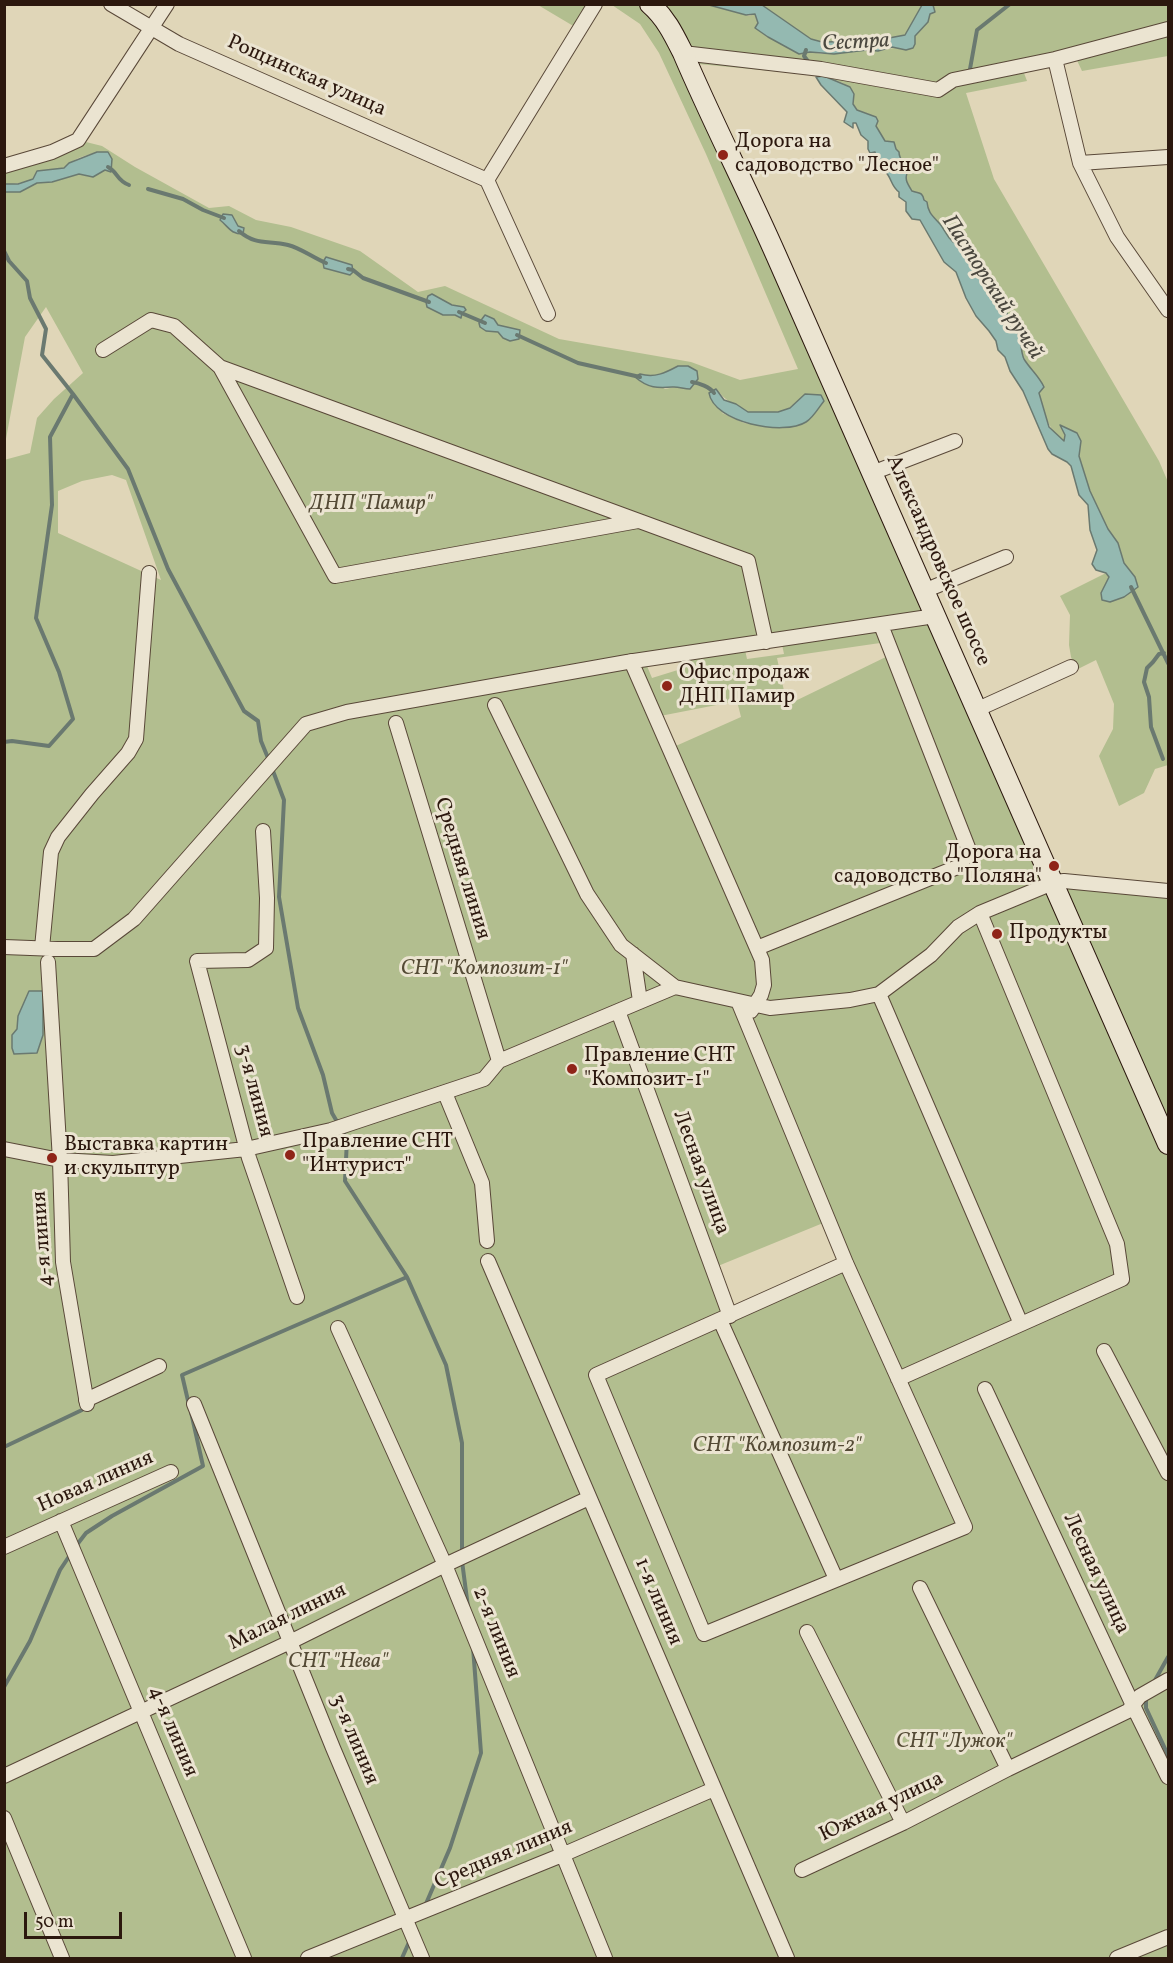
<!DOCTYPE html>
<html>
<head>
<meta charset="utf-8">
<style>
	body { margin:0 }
	#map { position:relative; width:1173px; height:1963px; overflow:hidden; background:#e0d6b8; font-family:Vollkorn,serif }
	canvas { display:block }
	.frame { position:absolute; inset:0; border:6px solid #2c180e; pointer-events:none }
	.scale { position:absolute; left:24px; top:1912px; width:98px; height:27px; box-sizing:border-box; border:3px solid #2c180e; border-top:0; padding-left:8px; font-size:18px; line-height:21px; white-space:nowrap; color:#2c180e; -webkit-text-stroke:4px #ebe4d1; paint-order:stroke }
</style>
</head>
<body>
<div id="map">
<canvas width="1173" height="1963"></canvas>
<div class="frame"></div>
<div class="scale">50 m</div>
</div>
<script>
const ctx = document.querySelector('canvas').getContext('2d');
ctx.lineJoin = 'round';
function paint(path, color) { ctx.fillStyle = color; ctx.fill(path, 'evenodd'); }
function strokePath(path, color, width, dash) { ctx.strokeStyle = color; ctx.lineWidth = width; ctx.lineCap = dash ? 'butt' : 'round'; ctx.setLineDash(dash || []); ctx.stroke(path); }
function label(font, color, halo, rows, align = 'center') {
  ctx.font = font + ' Vollkorn,serif'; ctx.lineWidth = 6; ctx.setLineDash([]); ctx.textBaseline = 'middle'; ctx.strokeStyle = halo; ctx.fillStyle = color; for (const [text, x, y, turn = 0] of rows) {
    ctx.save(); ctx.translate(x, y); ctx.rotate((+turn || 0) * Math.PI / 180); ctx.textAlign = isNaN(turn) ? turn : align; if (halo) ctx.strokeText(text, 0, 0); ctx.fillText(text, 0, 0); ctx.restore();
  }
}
paint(new Path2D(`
	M538,5H595L575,27Z
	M612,5H709L749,16L755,14L758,23L755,27L768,37L799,54L810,52L822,54L867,50L878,51L915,44V36L928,22L930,14L935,12L933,5H1168V56L1082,71L1074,54L1021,65L1027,81L966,93L994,179L1159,461L1168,482V765L1155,769L1144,793L1119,806L1099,756L1113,729L1114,704L1096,660L1076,670L1071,657L1069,645L1070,615L1060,596L1106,573L1109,577L1101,593L1102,600L1138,587L1135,577L1124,563L1118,543L1108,529L1090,491L1079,456L1081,441L1060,426L1065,435L1064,441C1044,430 1038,391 1033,370L1029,368L1020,348V338L1001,309L995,293L986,288L975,267L967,257L964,246L953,242L946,236L940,224L928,210L927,202L912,191L906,181L904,165L899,158V152L896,149L894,142L885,141L869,114L857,110L853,104L854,94L843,83L824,76L688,63L1053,882L1168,891V1958H5L4,460L30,453L37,418L54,399L83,373L46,307L25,337L5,444V192H20L37,183L52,182L79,174L93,177L105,170L112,159L108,152C92,152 75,157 64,168L37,171L33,179C23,182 15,185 5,184V166L78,140L102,146L135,167L209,208L229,206L256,220L291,227L360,251L418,292L445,286L559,339L691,362L740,380L798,369L706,154L659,53L640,24ZM327,257L351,265L350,275L324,268L323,262ZM437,296L445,302L466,310C452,320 440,314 427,307ZM678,366L698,379L690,389L675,387L665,389L640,374C655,378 665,373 678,366ZM720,393C723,398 740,410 747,412C755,415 784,412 791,408C796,404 800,398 805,394L806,422L792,427L769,426L744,423L722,413ZM112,475L126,480L161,580L58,533V491L82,481ZM781,640L784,654L747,659L744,645ZM887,642L892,654L787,705L777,658ZM678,655L681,669L652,678L647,666L629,670ZM737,701L741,717L669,749L655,717ZM828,1221L845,1263L730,1315L713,1268Z
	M762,5H922L905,35C887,41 829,47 812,39C797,33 776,15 762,5Z`), '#b2be8f');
const water = new Path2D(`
	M709,5H762L811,39L822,42L873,41L905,35L922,5H933L935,12L930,14L928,22L915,36V44L913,48L906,50L892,47L878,51L867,50L834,54L810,52L799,54L768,37L755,28L758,23L755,14L746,15Z
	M824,76L850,87L854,94L853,104L857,110L876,117L878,121L876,126L885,141L894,142L896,149L899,152C899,161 906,163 908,171C904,179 907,183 912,191C919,194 922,191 924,200L927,202C928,213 933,216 940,224C945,230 946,236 953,242L960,241L964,246L967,257L983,276V283L986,288L995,293L1001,309L1007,313C1008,322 1015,327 1019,335C1022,342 1020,350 1024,359C1030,369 1039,376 1044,387L1039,393L1049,427L1064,441L1065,435L1060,425L1077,433L1081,441L1079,456L1090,491L1108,529L1118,543L1124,563L1135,577L1138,587L1124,597L1110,602L1102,600L1101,593L1109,577L1106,573L1096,570L1092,564L1097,550L1090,530L1088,505L1079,495L1071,466L1067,462L1052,454L1048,449L1023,391L1010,371L1005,357L998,350L996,341L989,331L976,316L966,298L956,272L944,262L920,220L912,219L906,211V202L899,197V192C892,187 892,181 888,175C880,163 878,168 875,152L870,153L868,149V141L861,135L856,123H853V128L844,122L847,112L821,85L816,77Z
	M97,152H108L112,159L111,172L105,170L93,177L79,174L52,182L37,183L20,192H5V184H18L33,179L37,171L64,168L69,163Z
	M223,214L232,215L238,226L244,228L243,234C230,234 229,227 220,220Z
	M326,257L352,265L353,272L350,275L324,268L323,262Z
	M432,294L452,305L464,307L466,310L462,313L461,318L455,315H443L427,307L426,302L428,296Z
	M485,315L494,319L498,325L520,330L519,339L510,341L503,338L498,332L486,331L480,327L479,323Z
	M678,366H688L697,371L698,379L690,389C684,389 680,387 674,387C658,388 649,389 635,377L640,374C655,378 665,373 678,366Z
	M716,389L724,400L736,404L748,412H778L790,408L805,394L821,395L824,401C819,407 813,418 806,422C784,436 714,423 709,393Z
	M29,991H43V1035L37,1053L14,1054L12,1048V1035L17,1029L18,1016Z`);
paint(water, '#94b9b1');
strokePath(water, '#6a7970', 1.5);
strokePath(new Path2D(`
	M806,50L804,56L810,64
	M970,69L977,30L1010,4
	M108,167C118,172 116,180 129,185
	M148,189L183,199L203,210L224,218
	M239,231C256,246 268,240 288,245C301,248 313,258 326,263
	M4,251L9,261L27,281L30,298L46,329L42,355L73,394L128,469L168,569L244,711L258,721L261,741L268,758
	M348,269L353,270L363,278L429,302
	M459,312L485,323
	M517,335L578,363L640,377
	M692,382C699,383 710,387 714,393
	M1131,587L1168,663
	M4,742L12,741L49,746L73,719L59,672L36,618L52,505L50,437L73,394
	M1163,759L1151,727L1149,697L1144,682L1147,668L1153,662L1159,654L1164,653
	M273,771L284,800L279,897L298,1008L323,1075L332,1113L347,1139L345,1181L407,1277L446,1365L462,1443V1554
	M189,1405L182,1375L407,1277
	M4,1447L82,1410
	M76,1546L86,1533L112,1516L203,1466L191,1412
	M462,1561L468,1607
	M1154,1682L1168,1657
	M4,1687L30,1641L60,1570L70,1555
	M1146,1697V1708L1168,1755
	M425,1906L450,1848L481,1753L473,1647
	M402,1958L410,1940`), '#6a7970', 4);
const street = new Path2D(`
	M111,4L179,44L487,180
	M683,53L821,69L938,90L953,80L1055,59L1168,29
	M1055,59L1080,163L1117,237L1168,310
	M1080,163L1168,157
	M4,166L52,152L78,140L167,4
	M487,180L595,4
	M487,180L548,314
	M103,350L151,320L174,326L220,367L748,561L766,642
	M220,367L335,576L638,521
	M872,473L955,441
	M924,591L1006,557
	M631,661L762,960L764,985L761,995L751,1011
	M495,705L587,894L621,945L675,987
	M978,709L1071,667
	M396,723L499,1061
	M263,831L267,898L266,948L248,960L197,961L249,1158L297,1297
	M4,947L57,949H94L134,919L306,724L347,712L627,662L935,616
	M42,948L51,852L58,837L92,794L128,753L136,739L149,573
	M757,948L960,866L969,850L881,625
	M633,954L640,1001
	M48,962L60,1160L63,1262L87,1404
	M879,994L1021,1324
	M738,1001L846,1263L965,1527L704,1634L596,1375L846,1263
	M618,1011L730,1316
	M445,1093L482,1183L487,1241
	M4,1149L60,1160L113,1163L246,1149L331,1130L484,1079L499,1061L675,987L770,1008L850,1000L879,994L931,955L958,927L980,913L1055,882L1064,881L1168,891
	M488,1261L787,1958
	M720,1320L836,1579
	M338,1328L445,1565L605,1958
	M1104,1351L1168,1473
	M898,1379L1122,1279L1117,1244L980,913
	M985,1389L1138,1716L1168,1777
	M86,1400L159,1366
	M194,1404L333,1748L422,1958
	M61,1521L244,1958
	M4,1547L171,1472
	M920,1588L1008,1769
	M807,1632L903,1823
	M4,1776L290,1642L445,1565L589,1498
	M4,1818L62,1958
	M802,1870L903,1823L1008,1769L1128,1711L1140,1696L1168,1680
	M308,1958L562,1855L714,1789
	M1117,1958L1168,1937`);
const secondary = new Path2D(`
	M650,4C666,18 674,35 683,53C712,121 746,187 776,255C906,552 1040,847 1168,1144`);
strokePath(street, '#594838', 16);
strokePath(secondary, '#2c180e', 22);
strokePath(street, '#ebe4d1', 14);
strokePath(secondary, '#ebe4d1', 20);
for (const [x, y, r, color] of [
	[723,155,6,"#8f2418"],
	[667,686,6,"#8f2418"],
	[1054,866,6,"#8f2418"],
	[997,934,6,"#8f2418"],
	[572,1069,6,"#8f2418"],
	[290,1155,6,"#8f2418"],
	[52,1158,6,"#8f2418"]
]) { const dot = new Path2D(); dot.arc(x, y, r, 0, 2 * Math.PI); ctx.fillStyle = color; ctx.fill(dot); strokePath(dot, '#ebe4d1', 2); }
label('21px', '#2c180e', '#ebe4d1', [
	["Рощинская улица",306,77,24],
	["Александровское шоссе",937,561,66],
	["Средняя линия",461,869,73],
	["3-я линия",253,1091,75],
	["Лесная улица",700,1173,70],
	["4-я линия",44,1239,-94],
	["Новая линия",96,1483,-24],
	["Лесная улица",1095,1574,65],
	["1-я линия",657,1602,67],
	["Малая линия",288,1618,-26],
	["2-я линия",495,1633,68],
	["4-я линия",172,1732,67],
	["3-я линия",353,1740,67],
	["Южная улица",882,1808,-26],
	["Средняя линия",504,1856,-23]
]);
label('21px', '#2c180e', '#ebe4d1', [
	["Дорога на",735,143],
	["садоводство \"Лесное\"",735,167],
	["Офис продаж",679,674],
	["ДНП Памир",679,698],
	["Дорога на",1042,854,"right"],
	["садоводство \"Поляна\"",1042,878,"right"],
	["Продукты",1009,934],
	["Правление СНТ",584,1057],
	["\"Композит-1\"",584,1081],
	["Правление СНТ",302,1143],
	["\"Интурист\"",302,1167],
	["Выставка картин",64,1146],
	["и скульптур",64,1170]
], 'left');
label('italic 21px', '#544a35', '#ebe4d1', [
	["ДНП \"Памир\"",371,505],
	["СНТ \"Композит-1\"",484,970],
	["СНТ \"Композит-2\"",777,1447],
	["СНТ \"Нева\"",338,1663],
	["СНТ \"Лужок\"",954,1743]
]);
label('italic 22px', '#4b483f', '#ebe4d1', [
	["Сестра",856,44,-3],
	["Пасторский ручей",991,288,57]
]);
</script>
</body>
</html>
